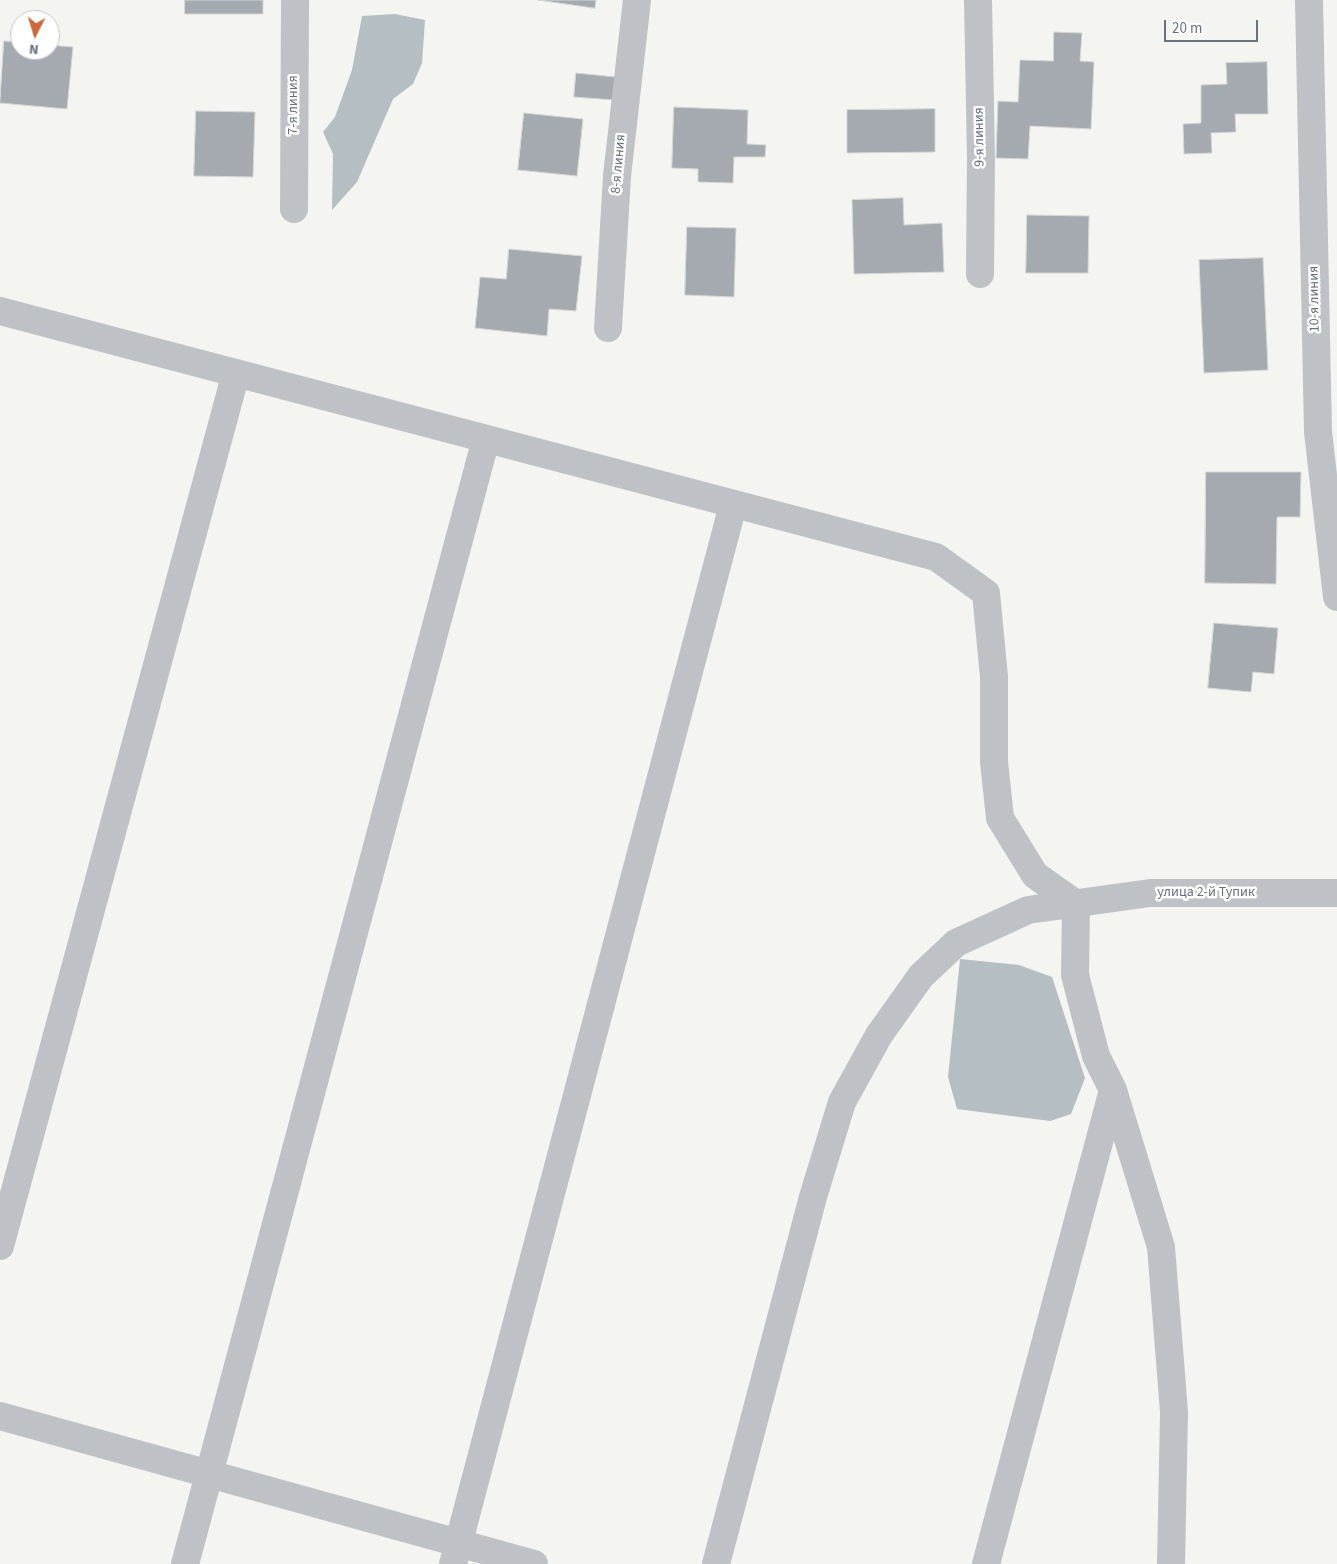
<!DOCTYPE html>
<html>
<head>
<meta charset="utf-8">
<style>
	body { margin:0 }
	#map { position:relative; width:1337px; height:1564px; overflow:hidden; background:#f4f4f1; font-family:"Source Sans 3",sans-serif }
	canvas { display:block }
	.north { position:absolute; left:10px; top:10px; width:50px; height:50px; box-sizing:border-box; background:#fff; border:1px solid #c2c7cc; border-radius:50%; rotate:185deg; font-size:14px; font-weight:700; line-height:20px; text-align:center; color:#67727f }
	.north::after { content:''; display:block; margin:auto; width:18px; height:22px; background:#cd6839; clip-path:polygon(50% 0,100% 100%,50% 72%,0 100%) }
	.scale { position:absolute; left:1164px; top:20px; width:94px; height:22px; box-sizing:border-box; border:2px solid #67727f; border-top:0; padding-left:6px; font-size:15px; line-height:18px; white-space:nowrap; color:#67727f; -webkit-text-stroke:4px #fff; paint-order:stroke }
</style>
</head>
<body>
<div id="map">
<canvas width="1337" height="1564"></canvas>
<div class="north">N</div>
<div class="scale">20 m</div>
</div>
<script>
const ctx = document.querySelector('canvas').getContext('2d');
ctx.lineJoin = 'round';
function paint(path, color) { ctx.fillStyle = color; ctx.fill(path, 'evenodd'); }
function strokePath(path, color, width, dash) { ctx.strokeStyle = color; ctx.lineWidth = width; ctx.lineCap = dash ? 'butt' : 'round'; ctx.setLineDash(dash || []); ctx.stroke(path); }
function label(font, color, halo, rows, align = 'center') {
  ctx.font = font + ' "Source Sans 3",sans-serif'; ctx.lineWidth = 5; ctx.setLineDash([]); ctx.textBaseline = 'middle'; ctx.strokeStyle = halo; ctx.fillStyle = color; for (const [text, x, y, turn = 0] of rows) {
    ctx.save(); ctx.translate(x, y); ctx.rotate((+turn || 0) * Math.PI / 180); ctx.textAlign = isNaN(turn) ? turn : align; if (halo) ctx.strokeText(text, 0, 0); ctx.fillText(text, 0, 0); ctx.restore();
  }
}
paint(new Path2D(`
	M395,14L425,20L422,63L413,84L393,99L357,182L332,210L333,154L323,132L335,117L352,70L362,16Z
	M960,959L1019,965L1052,977L1085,1078L1071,1114L1050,1121L957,1109L948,1077Z`), '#b5bec3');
const building = new Path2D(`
	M185,0H263V14H185Z
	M538,0H596L595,8Z
	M1054,32L1082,33L1080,61L1094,62L1091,129L1030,126L1028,159L996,158L998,101L1018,102L1020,60L1053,61Z
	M4,41L20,42V50H50V45L73,47L67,109L0,103Z
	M1267,62L1268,114H1235L1236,132L1211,133L1212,153L1184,154L1183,124L1201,123V85L1227,84L1226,63Z
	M576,73L616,77L614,100L574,97Z
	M674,107L748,110L747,144L766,145L765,157H734L733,183L698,182V169L672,168Z
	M935,109V152L847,153V110Z
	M196,111L255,112L253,177L194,176Z
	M524,113L583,119L577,176L518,170Z
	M903,198L904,225L942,223L944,272L854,274L852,200Z
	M1027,215L1089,216L1088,273H1026Z
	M687,227L736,228L734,297L685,295Z
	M509,249L582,256L576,311L549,309L547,336L475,328L480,277L506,279Z
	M1263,258L1268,370L1204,373L1199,260Z
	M1206,472H1301L1300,517H1277L1276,584L1205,583Z
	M1214,623L1278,628L1274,674L1253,672L1251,692L1208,688Z`);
paint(building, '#a4aab0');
strokePath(building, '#d6d6d4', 1);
strokePath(new Path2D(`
	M978,0L981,158L980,274
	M1309,0L1318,432L1337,597
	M294,209L295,0
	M0,311L936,557L986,593L994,677V762L1000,818L1035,875L1076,904
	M608,328L617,176L637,0
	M1113,1090L1161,1247L1174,1412L1171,1564
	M0,1246L236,373
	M0,1416L534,1564
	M185,1564L486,439
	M453,1564L733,505
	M716,1564L813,1197L842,1102L879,1035L921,976L956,943L1028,910L1150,893H1337
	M986,1564L1113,1090L1096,1056L1075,975L1076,904`), '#bec1c5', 28);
label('14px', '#67727f', '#fff', [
	["7-я линия",294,105,-90],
	["9-я линия",980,137,-91],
	["8-я линия",619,164,-85],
	["10-я линия",1315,299,-91],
	["улица 2-й Тупик",1206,893]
]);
</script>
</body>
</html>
